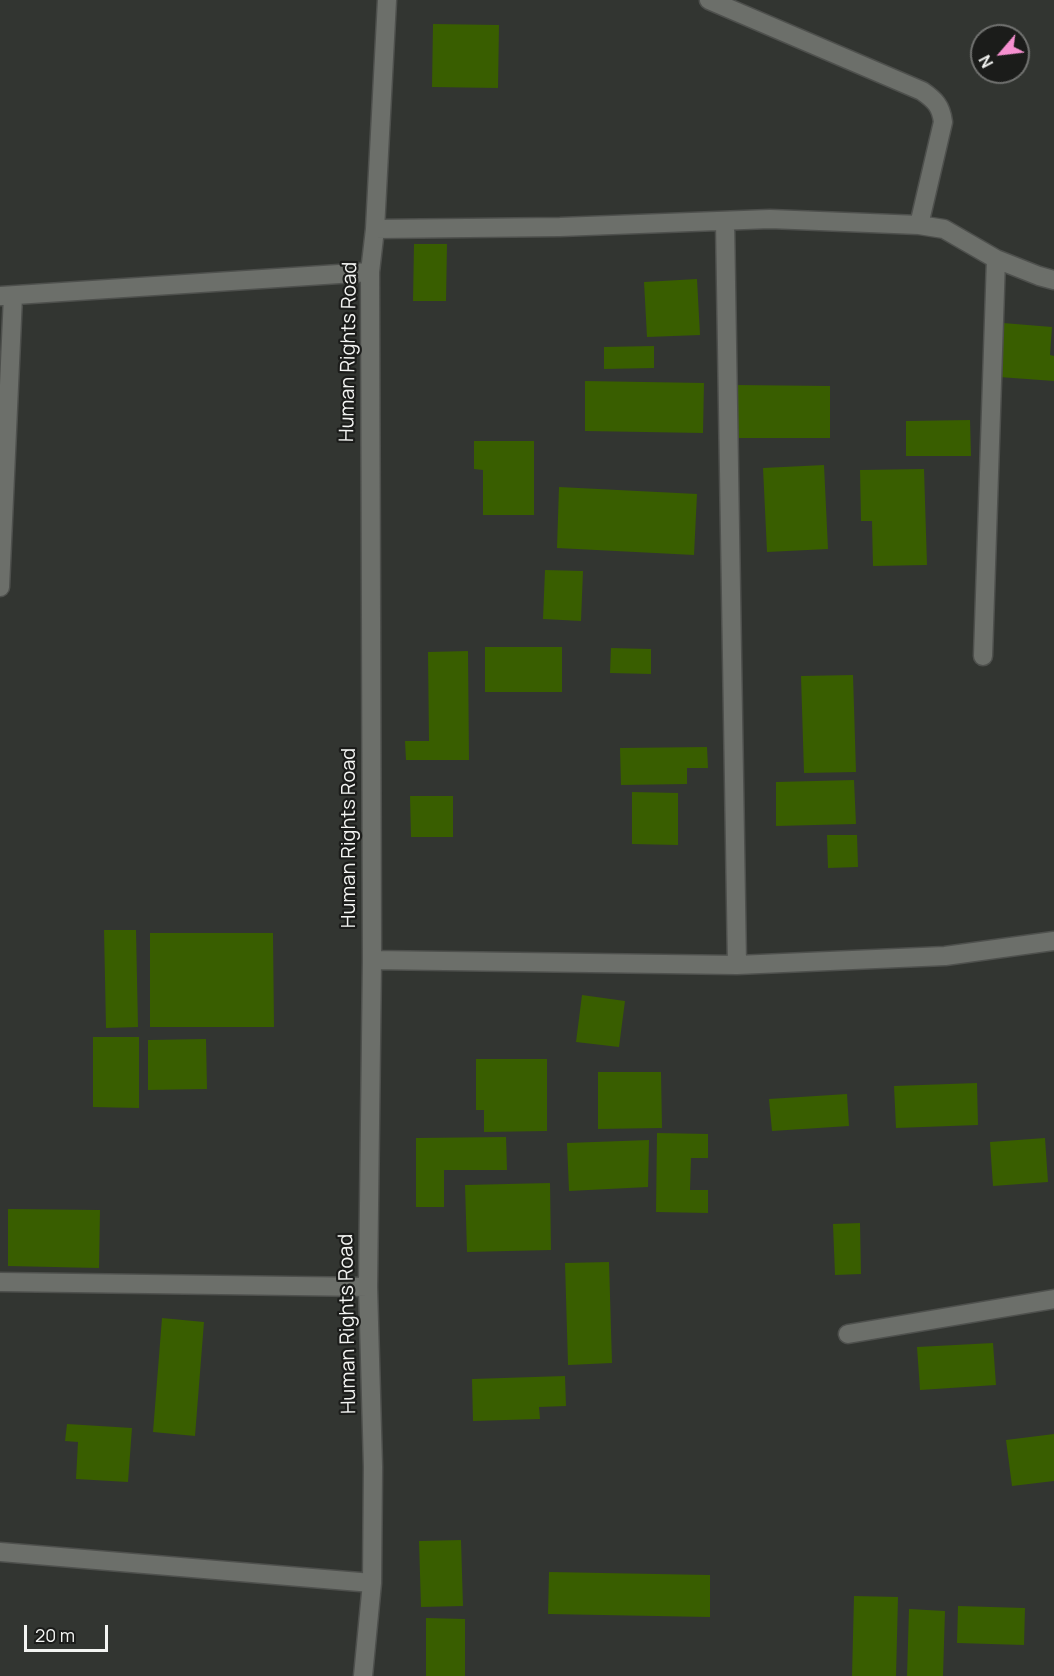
<!DOCTYPE html>
<html>
<head>
<meta charset="utf-8">
<style>
	body { margin:0 }
	#map { position:relative; width:1054px; height:1676px; overflow:hidden; background:#323531; font-family:Manrope,sans-serif }
	canvas { display:block }
	.north { position:absolute; left:970px; top:24px; width:60px; height:60px; box-sizing:border-box; background:#1b1c1a; border:2px solid #717270; border-radius:50%; rotate:242deg; font-size:16px; font-weight:700; line-height:24px; text-align:center; color:#f3f4f2 }
	.north::after { content:''; display:block; margin:auto; width:21px; height:27px; background:#f690d0; clip-path:polygon(50% 0,100% 100%,50% 72%,0 100%) }
	.scale { position:absolute; left:24px; top:1625px; width:84px; height:27px; box-sizing:border-box; border:3px solid #f3f4f2; border-top:0; padding-left:8px; font-size:18px; line-height:21px; white-space:nowrap; color:#f3f4f2; -webkit-text-stroke:4px #1b1c1a; paint-order:stroke }
</style>
</head>
<body>
<div id="map">
<canvas width="1054" height="1676"></canvas>
<div class="north">N</div>
<div class="scale">20 m</div>
</div>
<script>
const ctx = document.querySelector('canvas').getContext('2d');
ctx.lineJoin = 'round';
function paint(path, color) { ctx.fillStyle = color; ctx.fill(path, 'evenodd'); }
function strokePath(path, color, width, dash) { ctx.strokeStyle = color; ctx.lineWidth = width; ctx.lineCap = dash ? 'butt' : 'round'; ctx.setLineDash(dash || []); ctx.stroke(path); }
function label(font, color, halo, rows, align = 'center') {
  ctx.font = font + ' Manrope,sans-serif'; ctx.lineWidth = 4.5; ctx.setLineDash([]); ctx.textBaseline = 'middle'; ctx.strokeStyle = halo; ctx.fillStyle = color; for (const [text, x, y, turn = 0] of rows) {
    ctx.save(); ctx.translate(x, y); ctx.rotate((+turn || 0) * Math.PI / 180); ctx.textAlign = isNaN(turn) ? turn : align; if (halo) ctx.strokeText(text, 0, 0); ctx.fillText(text, 0, 0); ctx.restore();
  }
}
paint(new Path2D(`
	M433,24L499,25L498,88L432,87Z
	M414,244H447L446,301H413Z
	M697,279L700,335L647,337L644,282Z
	M1003,323L1052,327L1050,355L1054,356V381L999,377Z
	M654,346V368L604,369V347Z
	M585,381L704,383L703,433L585,431Z
	M737,385L830,386V438H737Z
	M970,420L971,456H906V421Z
	M474,441H534V515H483V470L474,469Z
	M824,465L828,549L767,552L763,468Z
	M924,469L927,565L873,566L872,521H861L860,470Z
	M559,487L697,494L694,555L557,548Z
	M545,570L583,571L581,621L543,619Z
	M485,647H562V692H485Z
	M611,648L651,649V674L610,673Z
	M468,651L469,760H406L405,741H429L428,652Z
	M853,675L856,772L804,773L801,676Z
	M707,747L708,768H687V784L621,785L620,748Z
	M854,780L856,824L776,826V782Z
	M632,792L678,793V845L632,844Z
	M410,796H453V837H411Z
	M827,835H857L858,867L828,868Z
	M104,930H136L138,1027L106,1028Z
	M150,933H273L274,1027H150Z
	M582,995L625,1001L619,1047L576,1042Z
	M93,1037H139V1108L93,1107Z
	M206,1039L207,1089L148,1090V1040Z
	M476,1059H547V1131L484,1132V1110H476Z
	M598,1072H661L662,1128L598,1129Z
	M977,1083L978,1125L896,1128L894,1086Z
	M847,1094L849,1126L772,1131L769,1099Z
	M657,1133L708,1134V1158H691L690,1190H708V1213L656,1212Z
	M506,1137L507,1170H444V1207H416V1138Z
	M1045,1138L1048,1182L993,1186L990,1142Z
	M649,1140L648,1187L569,1191L567,1143Z
	M550,1183L551,1250L467,1252L465,1185Z
	M8,1209L100,1210L99,1268L8,1266Z
	M860,1223L861,1274L835,1275L833,1224Z
	M609,1262L612,1363L568,1365L565,1263Z
	M162,1318L204,1322L195,1436L153,1432Z
	M993,1343L996,1385L920,1390L917,1347Z
	M565,1376L566,1406L539,1407L540,1419L473,1421L472,1379Z
	M67,1424L132,1428L128,1482L76,1479L78,1442L65,1441Z
	M1054,1434V1481L1012,1486L1006,1440Z
	M461,1540L463,1606L421,1607L419,1541Z
	M549,1572L710,1575V1617L548,1614Z
	M854,1596L898,1597L896,1676H852Z
	M958,1606L1025,1608L1024,1645L957,1643Z
	M909,1609L945,1611L943,1676H907Z
	M426,1618L465,1619V1676H426Z`), '#395e00');
const minor = new Path2D(`
	M709,0L922,91C935,100 941,106 943,122L919,225
	M725,221L737,965
	M375,229L560,227L770,219L919,225L944,229L996,259L1039,276L1054,280
	M0,296L370,272
	M0,587L13,296
	M983,656L996,259
	M372,960L737,965L945,956L1054,941
	M0,1282L368,1287
	M848,1334L1054,1299
	M0,1552L372,1583
	M363,1676L372,1583L373,1467L368,1287L372,960L370,272L375,229L387,0`);
strokePath(minor, '#4e504d', 21);
strokePath(minor, '#6c6f6a', 18);
label('20px', '#f3f4f2', '#1b1c1a', [
	["Human Rights Road",349,352,-89],
	["Human Rights Road",349,838,-90],
	["Human Rights Road",348,1324,-91]
]);
</script>
</body>
</html>
